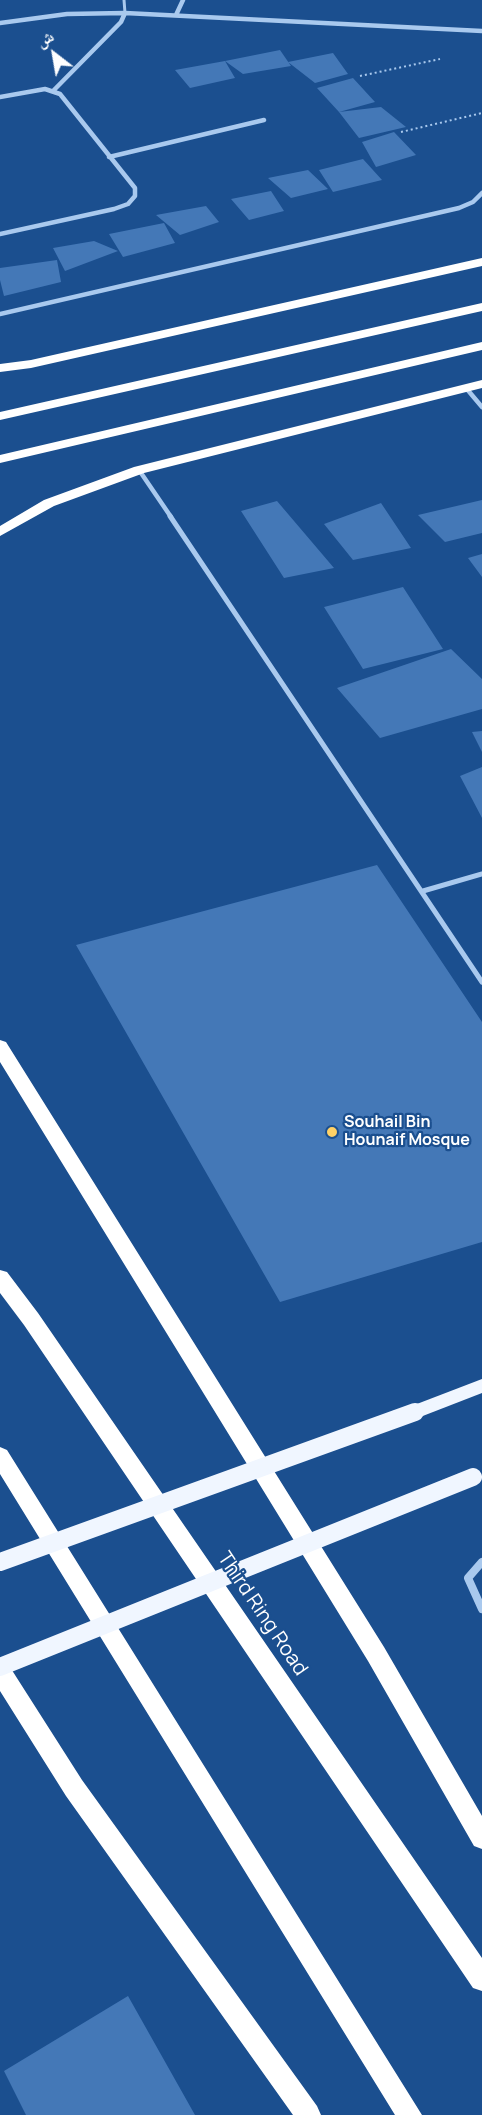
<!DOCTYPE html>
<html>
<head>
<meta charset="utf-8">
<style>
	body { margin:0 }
	#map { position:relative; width:482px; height:2115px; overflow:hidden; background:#1b4f8f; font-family:Manrope,"Noto Naskh Arabic",sans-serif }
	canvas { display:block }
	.north { position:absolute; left:24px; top:24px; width:60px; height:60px; -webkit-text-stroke:4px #1b4f8f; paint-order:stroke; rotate:329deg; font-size:16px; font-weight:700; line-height:24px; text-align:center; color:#fff }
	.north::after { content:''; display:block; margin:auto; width:21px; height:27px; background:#fff; clip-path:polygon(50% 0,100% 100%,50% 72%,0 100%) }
</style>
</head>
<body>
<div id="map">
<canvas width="482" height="2115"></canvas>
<div class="north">ش</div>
</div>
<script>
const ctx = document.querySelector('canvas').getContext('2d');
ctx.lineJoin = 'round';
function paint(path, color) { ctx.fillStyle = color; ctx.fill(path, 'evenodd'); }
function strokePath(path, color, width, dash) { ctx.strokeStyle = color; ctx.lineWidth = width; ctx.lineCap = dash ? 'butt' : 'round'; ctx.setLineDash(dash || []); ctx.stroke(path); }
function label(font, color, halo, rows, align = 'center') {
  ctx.font = font + ' Manrope,sans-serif'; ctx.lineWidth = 4.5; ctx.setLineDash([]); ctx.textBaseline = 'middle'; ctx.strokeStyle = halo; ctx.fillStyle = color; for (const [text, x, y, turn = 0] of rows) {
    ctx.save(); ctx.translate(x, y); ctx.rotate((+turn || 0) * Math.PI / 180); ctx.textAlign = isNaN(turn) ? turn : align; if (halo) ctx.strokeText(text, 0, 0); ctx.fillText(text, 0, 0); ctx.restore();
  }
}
paint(new Path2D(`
	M280,50L291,66L243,74L225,61Z
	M333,53L348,74L315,83L288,62Z
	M225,61L235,78L190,88L175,70Z
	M353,78L375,102L339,112L317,88Z
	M381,107L406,127L359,138L339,112Z
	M394,132L416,155L376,167L362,142Z
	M363,159L382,180L333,192L319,170Z
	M308,170L328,189L291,198L268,178Z
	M271,191L284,211L249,220L231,199Z
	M206,206L219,222L180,235L156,215Z
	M164,223L175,243L123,257L109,234Z
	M94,241L118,251L65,271L53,248Z
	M57,260L61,282L4,296L0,280V268Z
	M482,500V533L445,542L418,515Z
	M277,501L334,568L284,578L241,511Z
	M381,503L411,548L353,560L324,524Z
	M482,554V577L468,558Z
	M403,587L443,649L363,669L324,607Z
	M451,649L482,679V709L380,738L337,688Z
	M482,731V752L472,732Z
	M482,767V818L460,776Z
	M377,865L482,1022V1242L280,1302L76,945Z
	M128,1996L195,2115H26L4,2071Z`), '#4478b7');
strokePath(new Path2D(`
	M360,76L440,59
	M401,132L482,113`), '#a9c9ee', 2, [2, 3]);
strokePath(new Path2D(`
	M124,0L125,13`), '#a9c9ee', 3);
strokePath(new Path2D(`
	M176,15L183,0
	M0,23L67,14L125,13L482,31
	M54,90L121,22L125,13
	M0,97L45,89L60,94L135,188V196L128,204L114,209L0,234
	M109,157L264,120
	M0,314L459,208L473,202L482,193
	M466,388L482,407
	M139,470L171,517`), '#a9c9ee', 4.5);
strokePath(new Path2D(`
	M170,516L482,982
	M423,891L482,874`), '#a9c9ee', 5);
strokePath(new Path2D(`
	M482,1562L468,1578L482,1609`), '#a9c9ee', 8);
paint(new Path2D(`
	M482,1379V1393L415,1419L409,1417L406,1412L409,1407Z`), '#f0f6ff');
paint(new Path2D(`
	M482,258V266L31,368L0,372V364L31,360Z
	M482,303V311L0,420V412Z
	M482,342V350L0,463V455Z
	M482,380V388L144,473L54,506L0,536V526L44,500L134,467Z
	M0,1040L6,1042L384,1647L482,1816V1849L474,1846L368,1661L0,1062Z
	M0,1270L7,1272L38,1313L482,1958V1991L473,1988L24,1325L0,1293Z
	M0,1447L7,1450L422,2115H395L0,1474Z
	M0,1661L8,1664L82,1780L317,2106L321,2115H293L66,1796L0,1691Z`), '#fff');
strokePath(new Path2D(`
	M0,1562L415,1412
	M0,1667L473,1477`), '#f0f6ff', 18);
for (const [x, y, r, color] of [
	[332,1132,6,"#ffd166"]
]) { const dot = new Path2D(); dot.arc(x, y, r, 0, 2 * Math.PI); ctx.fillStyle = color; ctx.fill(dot); strokePath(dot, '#1b4f8f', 2); }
label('bold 16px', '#fff', '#1b4f8f', [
	["Souhail Bin",344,1123],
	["Hounaif Mosque",344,1141]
], 'left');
label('20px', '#fff', '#1b4f8f', [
	["Third Ring Road",262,1614,56]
]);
</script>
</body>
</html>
